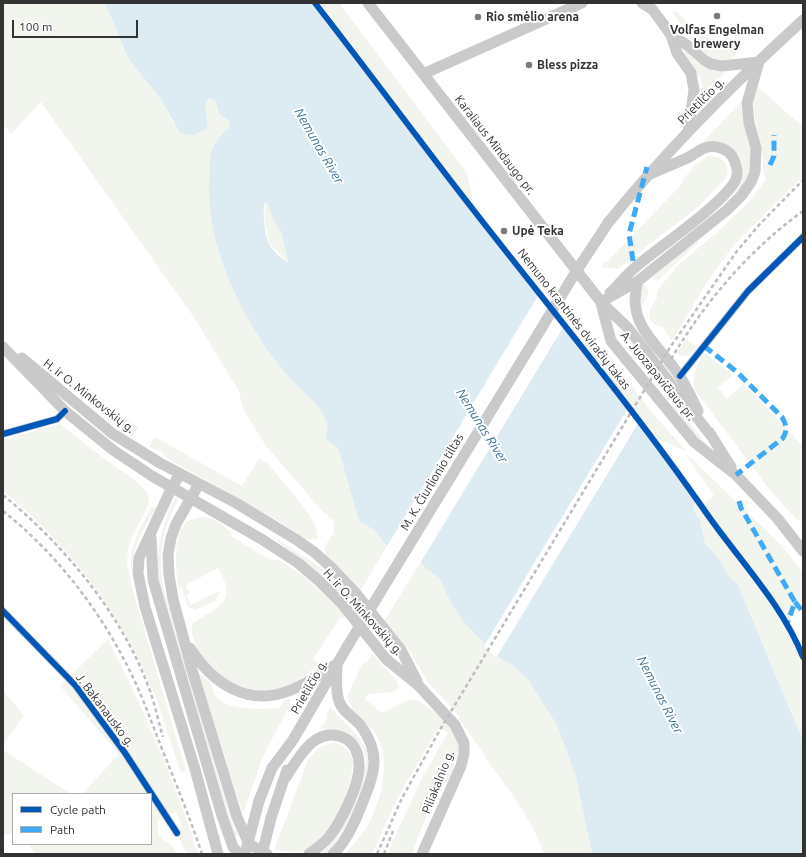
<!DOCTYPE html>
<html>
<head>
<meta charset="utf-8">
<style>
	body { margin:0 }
	#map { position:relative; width:806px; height:857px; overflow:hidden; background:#fff; font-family:Ubuntu,sans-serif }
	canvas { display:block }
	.frame { position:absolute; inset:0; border:4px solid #333; pointer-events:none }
	.legend { position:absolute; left:12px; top:793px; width:140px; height:52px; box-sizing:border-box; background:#fff; border:1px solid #adadad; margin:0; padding:5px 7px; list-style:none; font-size:12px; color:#333 }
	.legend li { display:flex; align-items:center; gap:8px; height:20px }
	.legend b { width:20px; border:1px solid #adadad }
	.scale { position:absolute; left:12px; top:20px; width:126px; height:18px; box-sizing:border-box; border:2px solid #333; border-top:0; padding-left:5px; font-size:12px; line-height:14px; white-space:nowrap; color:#333; -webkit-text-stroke:3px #fff; paint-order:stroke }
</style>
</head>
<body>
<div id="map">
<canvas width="806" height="857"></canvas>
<div class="frame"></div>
<ul class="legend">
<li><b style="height:5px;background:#0057b8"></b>Cycle path</li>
<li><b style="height:5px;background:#3fa9f5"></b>Path</li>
</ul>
<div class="scale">100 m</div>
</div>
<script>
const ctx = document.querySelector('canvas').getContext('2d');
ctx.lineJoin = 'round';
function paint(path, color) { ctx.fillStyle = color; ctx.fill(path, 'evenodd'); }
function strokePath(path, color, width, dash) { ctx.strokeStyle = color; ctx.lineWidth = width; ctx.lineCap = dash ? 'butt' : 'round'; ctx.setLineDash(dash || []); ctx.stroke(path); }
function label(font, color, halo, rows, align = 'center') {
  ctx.font = font + ' Ubuntu,sans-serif'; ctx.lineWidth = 4; ctx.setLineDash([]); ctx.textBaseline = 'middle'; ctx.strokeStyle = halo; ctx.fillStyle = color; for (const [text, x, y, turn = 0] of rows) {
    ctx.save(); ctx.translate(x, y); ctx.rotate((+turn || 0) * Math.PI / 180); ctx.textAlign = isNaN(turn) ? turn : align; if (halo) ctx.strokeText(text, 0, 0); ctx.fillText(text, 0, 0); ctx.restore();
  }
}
paint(new Path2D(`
	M3,3H105L128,58L160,98L174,124L209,122L204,109L206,101L210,98L216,101L219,113L230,122L229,128C207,146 210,158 209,185C208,243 234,301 267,349C274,359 283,370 291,380C304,394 320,403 326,421C328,426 326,434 326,439L338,448L359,521L374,530L387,546L361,590L343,571L326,557L325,546L334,532L333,520L322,511L266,446L243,409L239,391L193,316L41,102L11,134L3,124Z
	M320,3H339L467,173L474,206Z
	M676,11L702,36L742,48L731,59C723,60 714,60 707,56C693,46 682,25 672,12Z
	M686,51C697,64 707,71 725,72L703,94L701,79L684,54Z
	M757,86L803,127V176L734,245L707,282L672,341L663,327C645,324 647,309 657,298V291L677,266L715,234L748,203L766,179L763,173V159L752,102Z
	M741,102C742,131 766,172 735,193C736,189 741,185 742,180C748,154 726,138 703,142Z
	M708,156L719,157L726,163L728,174L725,179L698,207L617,269L601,267L604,261L606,263L679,187C686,175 695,163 708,156Z
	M265,202L268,204L273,219L282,234L288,262L269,243L265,222Z
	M697,241L698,243L657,281H654L653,277Z
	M644,284L649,292L639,311L640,294Z
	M575,335L603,351L605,350L653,414L687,452L657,438L640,420Z
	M686,339L697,347L688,356H681L677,353Z
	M704,352L733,375L718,388L727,399L743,384L803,446V522L796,519L770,490L694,389C693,374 696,365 704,352Z
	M84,391L138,427L132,437L82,395Z
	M677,406L713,453C699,439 685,425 674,409Z
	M60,424L102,457L136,481L148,493L149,504L131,539L128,550L127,562L131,584L186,771L181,772C171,746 164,717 153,691C119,611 70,546 3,491V440Z
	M155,437L242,486L259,459L267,463C277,475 324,524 317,539L310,540L306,539L287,526L167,458L160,451L149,447Z
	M690,457L781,545L798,566L803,573V607L798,606L793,612L787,627L800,643L803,641V741L738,585L726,573L722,563L705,543L700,520L693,509L696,502L702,504L714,496L688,458Z
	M175,498H177L178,500C163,528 158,555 163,586L231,820L238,834L236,837L232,830L157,579C157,550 161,524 175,498Z
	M152,506L156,509C141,532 133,545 132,573C128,545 140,530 152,506Z
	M200,517C213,516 222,524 232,533L231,536L272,561L277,559C305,574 323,594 345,616L343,618H340L313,659L320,663C307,674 295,685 278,689C245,696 208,676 196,645C193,637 191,632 192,624C218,606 239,603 218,568L188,584L186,587L190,593L186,595L191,605L219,591L220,593L215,601L195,610L188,607L182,588L178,587C176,571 172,531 188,521C191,519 196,518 200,517Z
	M277,539L322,568L354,601L351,605L329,582L277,541Z
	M420,563L440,579L449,599L497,656L516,668L529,681L557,725L576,777L592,854H544C532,819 510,791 488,762L485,756L459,719L460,717L426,680L412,654L384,621Z
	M108,639C143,708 175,780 198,854H190L184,849L179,837L182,826L176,812L157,821L159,836L164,841L171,844L178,854H35L29,844H151V794H82L119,754L60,686Z
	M372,654L397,681L399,687L393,692L369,694L365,699L382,713L410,699L419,701L442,717L458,739L459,749L450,779L439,786L432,797L428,811L412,854H387L422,778L448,733L439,727L396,801L372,854H345C352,846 359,838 365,830C380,807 392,761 377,736C370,725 359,719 351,710L352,708L347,697L362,664L367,662Z
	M198,673C202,676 207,679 210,683C213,687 213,693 217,697C229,711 262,709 279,708L285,700L290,699V705L263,756L243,814Z
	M3,691L24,715L3,745Z
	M330,707C343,722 360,734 367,752C377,775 342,837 326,854H320C325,850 330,846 333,841C344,826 368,777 366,759C364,750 361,744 354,739C343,730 335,728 320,729L328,717L326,714Z
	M332,742C341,744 350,749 352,758C357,781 327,842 305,850C295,853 284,851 274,850L308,760L319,747L332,744Z
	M3,750L71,794H13V832L3,836Z`), '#f1f5ed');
paint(new Path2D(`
	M105,3H312L673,469L696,502L693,509L700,520L705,543L722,563L726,573L738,585L803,741V854H592L576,777L557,725L529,681L516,668L497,656L463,621L449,599L440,579L420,563L387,546L374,530L359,521L338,448L326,439C326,434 328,426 326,421C320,403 304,394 291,380C283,370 274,359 267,349C234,301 208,243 209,185C210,158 207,146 229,128L230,122L219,113L216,101L210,98L206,101C204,112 209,119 207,129L193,135L181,134L160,98L128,58ZM265,202L268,204L273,219L282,234L288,262C281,258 273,251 269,244C265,237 262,209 265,202Z`), '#ddebf3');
paint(new Path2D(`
	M539,294L564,326L419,565L386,548Z
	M628,408L639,422L496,658L484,646Z`), '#fff');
strokePath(new Path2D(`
	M680,376L748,291L803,237
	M3,434L57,419L65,411
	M3,611L75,685L125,753L177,833`), '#d7d7d7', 8);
strokePath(new Path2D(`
	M368,3L601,302L628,328L712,437
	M642,3L652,9L664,25L671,35L677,53L691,73L694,90L688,132
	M671,35L687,45L704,60L711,64L722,66L759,62
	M423,74L582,3
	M608,223C666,150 734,83 803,20
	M638,281C625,325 658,343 679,375C687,387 692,399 698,411
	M610,293C619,284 628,273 638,265C658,248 728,200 736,179C739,173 736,162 732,156C727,149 716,145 708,147C701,148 695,154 689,157C677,163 663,168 650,174
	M601,302L638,281L727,210L741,196L751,182L755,172L756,148L749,123L747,103L759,62
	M601,303L611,341L694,442L736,475L778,519L803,551
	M3,347L65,411L113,450L152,476L263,540L298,563L318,580L343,605L386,659L419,686L455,725L464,743V754L461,766L422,854
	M22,358L113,434L160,463L236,503L297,540L314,552L332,568L354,591L401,650L417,681
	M709,432L731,467
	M180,474L172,487L139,558L138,573L145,607L195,769L218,854
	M199,484L176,524L171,538L168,555L169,575L173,599L192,670L237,817L249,844L267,854
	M151,537L153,580L222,816L233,847L239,854
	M190,648C212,683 248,708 291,690C307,684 322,673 337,664
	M286,777C299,757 317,723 346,739C355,744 359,755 359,765C360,784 340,824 328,838C323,844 316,849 309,854
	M259,801L272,768L293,740L347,647
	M271,818L287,770
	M333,854C347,841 355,821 362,804C374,774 382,755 361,726C354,717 343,713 339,701C335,690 337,676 337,664`), '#cacaca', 11);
strokePath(new Path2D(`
	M671,359C705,302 749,250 803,211
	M3,495C64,545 121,613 149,688C155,704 158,721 163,737
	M3,511C62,558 110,623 140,693C148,712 155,731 162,749C176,784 190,818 202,854
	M377,854L402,798L441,728L671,346L737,251L759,225L803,180
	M384,854L393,831`), '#bebebe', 2.5, [4, 3]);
strokePath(new Path2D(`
	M347,647L577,270L608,223
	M245,854L259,801
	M262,854L271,818`), '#cacaca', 11);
strokePath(new Path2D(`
	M770,165L774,156V135
	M633,261L629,234L647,167
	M704,346L737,372L782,417C786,424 788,430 783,438L736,475
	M739,501L741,508L795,602L787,624
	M795,602L803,612`), '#3fa9f5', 5, [10, 5]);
strokePath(new Path2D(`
	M315,3C369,72 421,143 475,212C553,312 635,410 707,514C740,561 782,604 803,657
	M680,376L748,291L803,237
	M3,434L57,419L65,411
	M3,611L75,685L125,753L177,833`), '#0057b8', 6);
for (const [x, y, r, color] of [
	[717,16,4,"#7a7a7a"],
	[478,17,4,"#7a7a7a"],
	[529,65,4,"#7a7a7a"],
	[504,231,4,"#7a7a7a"]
]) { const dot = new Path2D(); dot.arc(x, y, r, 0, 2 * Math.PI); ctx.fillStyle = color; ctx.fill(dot); strokePath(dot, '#fff', 1.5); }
label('bold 12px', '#333', '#fff', [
	["Rio smėlio arena",486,17],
	["Volfas Engelman",717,30,"center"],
	["brewery",717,44,"center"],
	["Bless pizza",537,65],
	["Upė Teka",512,231]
], 'left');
label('12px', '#333', '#fff', [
	["Prietilčio g.",701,101,-45],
	["Karaliaus Mindaugo pr.",495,145,52],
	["Nemuno krantinės dviračių takas",574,319,52],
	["A. Juozapavičiaus pr.",658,376,51],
	["H. ir O. Minkovskių g.",89,396,38],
	["M. K. Čiurlionio tiltas",432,482,-59],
	["H. ir O. Minkovskių g.",363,612,48],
	["Prietilčio g.",309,687,-60],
	["J. Bakanausko g.",105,710,53],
	["Piliakalnio g.",438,782,-68]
]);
label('italic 13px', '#3f7597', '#fff', [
	["Nemunas River",319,146,60],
	["Nemunas River",482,426,58],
	["Nemunas River",660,695,63]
]);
</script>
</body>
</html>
